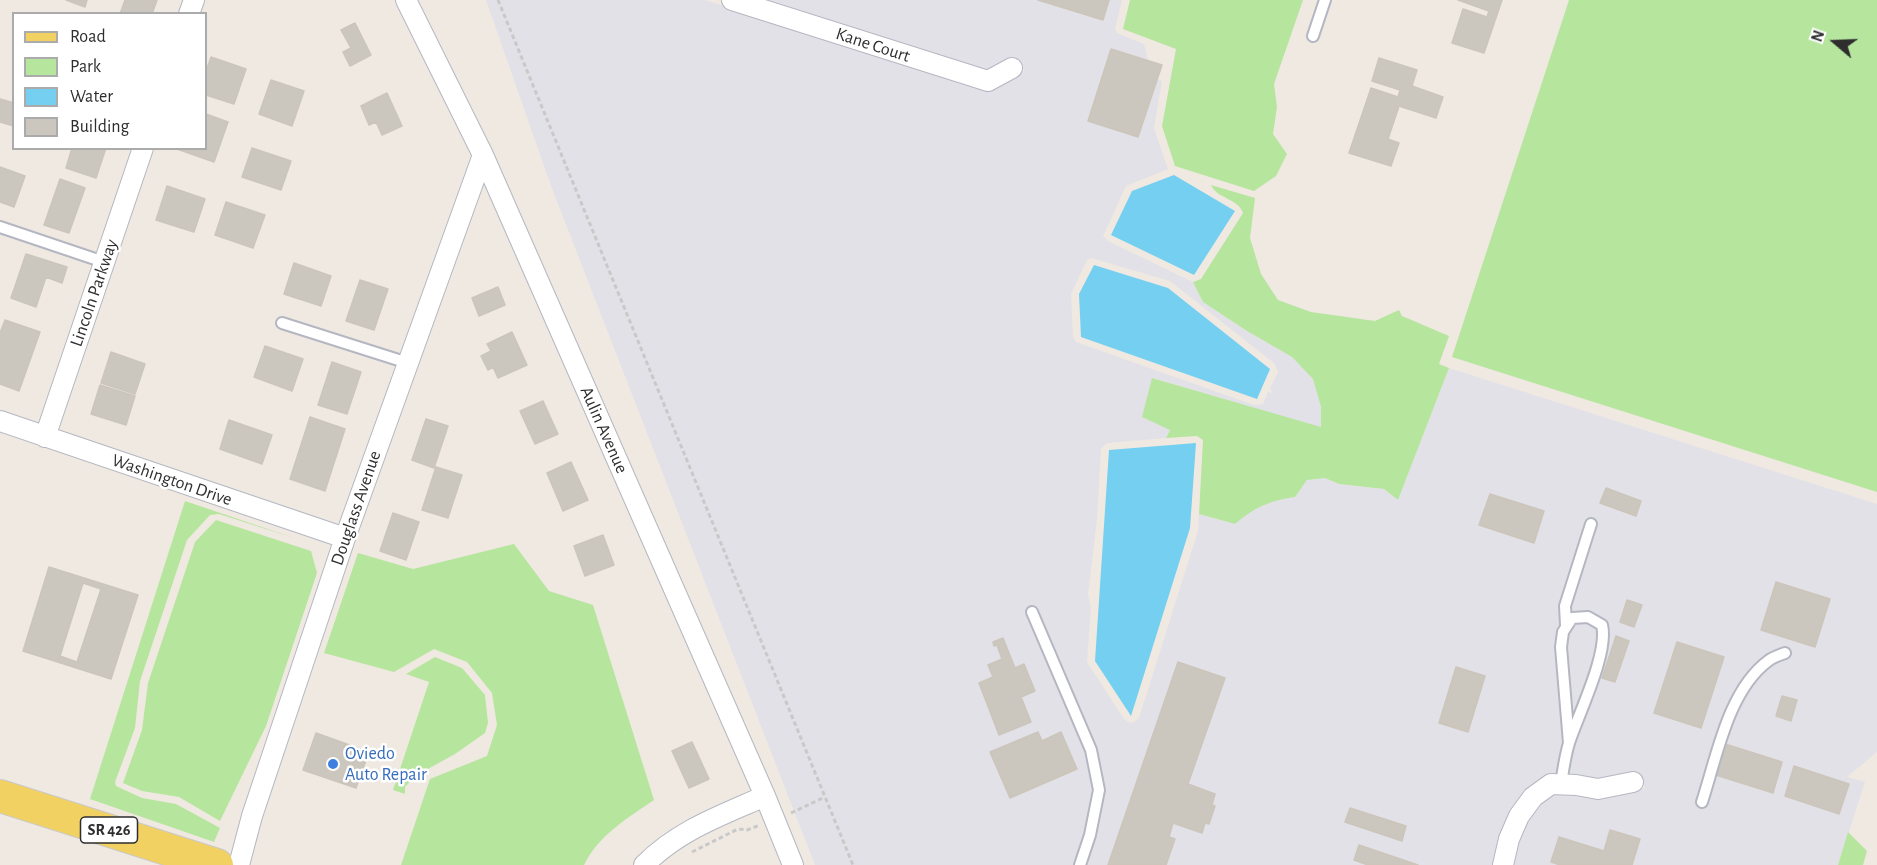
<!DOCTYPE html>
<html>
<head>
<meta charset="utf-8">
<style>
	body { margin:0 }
	#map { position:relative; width:1877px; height:865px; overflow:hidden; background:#efe9e1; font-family:"Alegreya Sans",sans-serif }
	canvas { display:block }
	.legend { position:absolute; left:12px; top:12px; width:195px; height:138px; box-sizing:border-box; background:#fff; border:2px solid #ababab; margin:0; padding:8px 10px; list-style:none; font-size:18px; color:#2e2e2e }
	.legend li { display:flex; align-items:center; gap:12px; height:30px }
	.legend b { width:30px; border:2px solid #ababab }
	.north { position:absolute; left:1805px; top:12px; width:60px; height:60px; -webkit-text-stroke:4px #fff; paint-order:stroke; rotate:289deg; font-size:16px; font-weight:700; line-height:24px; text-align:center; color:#2e2e2e }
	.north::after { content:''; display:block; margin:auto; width:21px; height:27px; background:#2e2e2e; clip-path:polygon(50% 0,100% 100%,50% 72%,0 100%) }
</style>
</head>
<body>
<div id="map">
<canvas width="1877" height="865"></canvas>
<ul class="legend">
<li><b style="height:8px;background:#f2d163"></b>Road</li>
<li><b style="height:16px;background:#b6e59e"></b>Park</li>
<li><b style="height:16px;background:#75cff0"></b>Water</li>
<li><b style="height:16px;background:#cbc7bf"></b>Building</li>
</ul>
<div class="north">N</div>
</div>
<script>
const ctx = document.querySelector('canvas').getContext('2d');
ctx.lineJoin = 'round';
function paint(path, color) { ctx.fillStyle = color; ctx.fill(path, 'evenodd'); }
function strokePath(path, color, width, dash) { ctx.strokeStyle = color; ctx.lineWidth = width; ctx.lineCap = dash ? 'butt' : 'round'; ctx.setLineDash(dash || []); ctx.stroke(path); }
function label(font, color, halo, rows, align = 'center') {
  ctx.font = font + ' "Alegreya Sans",sans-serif'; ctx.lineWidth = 5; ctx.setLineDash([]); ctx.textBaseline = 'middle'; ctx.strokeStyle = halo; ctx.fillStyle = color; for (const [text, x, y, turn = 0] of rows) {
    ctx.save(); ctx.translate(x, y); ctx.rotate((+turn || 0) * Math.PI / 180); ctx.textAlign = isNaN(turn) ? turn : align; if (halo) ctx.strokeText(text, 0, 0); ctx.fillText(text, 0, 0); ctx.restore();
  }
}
paint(new Path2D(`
	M486,0H705L986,89L993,88L1025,71L1015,57L986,72L760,0H1122L1115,29L1117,33L1144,44L1152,77L1162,81L1154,128L1168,169L1126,186L1103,236L1108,241L1193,282L1203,302L1247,331L1292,357L1313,379L1321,407V428L1153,378L1170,430L1166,438L1108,443L1104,445L1101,449L1097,519L1088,595L1091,607L1087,662L1124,719L1128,722L1133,723L1139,718L1198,531L1199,514L1235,524L1246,514L1272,500L1295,497L1307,480L1325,478L1339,484L1384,489L1398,500L1449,368L1877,504V752L1847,777L1865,782L1838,865H1513L1518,842L1527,820L1540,803L1555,793L1601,797L1645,788L1639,772L1597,780L1551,775L1494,865H815L551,186ZM1091,258L1170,281L1275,364L1278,372L1270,388L1272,393L1268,392L1263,404L1254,405L1076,342L1073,337L1071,294L1087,260Z`), '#e3e1e8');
paint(new Path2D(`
	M1130,0H1303L1274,84L1277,107L1273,134L1287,154L1276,176L1254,191L1175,166L1162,126L1176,49L1123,29Z
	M1569,0H1877V492L1452,357Z
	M1211,185L1255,198L1250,238L1261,274L1278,300L1311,312L1375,321L1399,310L1402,316L1449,336L1439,364L1449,368L1398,500L1384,489L1339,484L1325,478L1307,480L1295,497C1269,501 1255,507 1235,524L1199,514L1203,440L1197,436L1166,438L1170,430L1142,417L1152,378L1321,427V407L1313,379L1292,357L1247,331L1203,302L1193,282L1201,279L1243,213C1238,198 1217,199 1211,185Z
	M185,501L297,539L219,514L210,515L187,540L140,681L135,728L115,782L116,786L142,798L176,804L220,828L214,842L90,799Z
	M216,520L311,551L317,573L266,726L220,821L179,797L142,791L123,783L142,730L148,683L195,542Z
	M514,544L549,591L593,605L654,800C626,819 599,835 584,865H401L430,779L487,756L497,725L492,693L467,662L434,649L394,672L324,653L358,553L413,569Z
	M435,657L462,668L485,695L488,723L485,733L455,754L415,776L405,787V794L393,790L429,682L406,674Z
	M1848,832L1867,851L1863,865H1838Z`), '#b6e59e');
paint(new Path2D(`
	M1174,175L1235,211L1194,275L1111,235L1132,191Z
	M1094,265L1168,288L1270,369L1257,399L1081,337L1079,294Z
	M1196,443L1190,528L1131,716L1095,661L1109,450Z`), '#75cff0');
const building = new Path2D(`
	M66,0H87L85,7Z
	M125,0H157L152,14H120Z
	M1038,0H1109L1103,20Z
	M1502,0L1484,53L1452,43L1463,9L1487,17L1489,11L1458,0Z
	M355,23L371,55L350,66L343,52L351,48L341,30Z
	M1111,49L1162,65L1138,137L1088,121Z
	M211,57L246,69L234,104L206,95V71Z
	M1379,58L1417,70L1412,86L1443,97L1436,118L1399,106L1388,139L1399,143L1391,166L1349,153L1371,88L1398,97L1400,90L1372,81Z
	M271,80L304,91L292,126L259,114Z
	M387,93L402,126L382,135L376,122L369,125L361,106Z
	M0,99L14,103V126L0,122Z
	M206,114L228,122L214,162L177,149L206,148Z
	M72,148H106L96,178L66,168Z
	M252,148L291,161L281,190L242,177Z
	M0,167L25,176L14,207L0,202Z
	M60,179L85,188L69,233L44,225Z
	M167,186L205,199L194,232L156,220Z
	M226,202L265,215L253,248L215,235Z
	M26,254L67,267L62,283L46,277L36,307L11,298Z
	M294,263L331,276L321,306L284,294Z
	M360,280L388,289L374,330L346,321Z
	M498,287L505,305L479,316L472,298Z
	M5,320L40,332L19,391L0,384V333Z
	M512,332L527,365L498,378L493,367L488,370L481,356L491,351L487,344Z
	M265,346L303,359L292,391L254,377Z
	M111,352L145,364L135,394L101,383Z
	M332,362L361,372L347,414L318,405Z
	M100,385L135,396L126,425L91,414Z
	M543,401L558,434L535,444L520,411Z
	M310,417L345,429L325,491L290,479Z
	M426,419L448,426L434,468L412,460Z
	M229,420L272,435L262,464L220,449Z
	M571,462L588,500L563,511L547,473Z
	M436,467L462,475L448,518L422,510Z
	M1606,488L1641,501L1636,516L1600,503Z
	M1490,494L1544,511L1534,543L1479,525Z
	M393,513L419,522L406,560L380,551Z
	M603,535L614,565L585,576L574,546Z
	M49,567L138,595L111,679L23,651ZM83,583L101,589L77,662L60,656Z
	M1776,582L1830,599L1815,647L1761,630Z
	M1627,600L1642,605L1634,627L1620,622Z
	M1616,636L1629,641L1615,682L1602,678Z
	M1003,638L1015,668L1024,664L1035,691L1021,697L1031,722L999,735L979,683L993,677L988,665L1002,659L997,645L994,646L993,642Z
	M1677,642L1724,657L1701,728L1654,713Z
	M1178,662L1225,678L1188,784L1215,794L1212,805L1215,806L1209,824L1205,823L1202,833L1173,823L1169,837L1175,839L1166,865H1108Z
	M1456,667L1485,676L1468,732L1439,723Z
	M1782,696L1797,700L1791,721L1776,716Z
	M1038,732L1042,741L1061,732L1077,769L1010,798L990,752Z
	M316,733L369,752L356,788L303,770Z
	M692,742L709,779L689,788L672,751Z
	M1725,744L1782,762L1773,793L1716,775Z
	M1794,766L1849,784L1839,814L1785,796Z
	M1350,808L1406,826L1402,841L1345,822Z
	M1610,830L1640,839L1632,865H1560L1551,862L1559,837L1604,851Z
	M1359,845L1418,865H1368L1354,860Z`);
paint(building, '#cbc7bf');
strokePath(building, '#cbc5ba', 1.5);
const lane = new Path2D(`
	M1313,36L1325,0
	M0,227L104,262
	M282,323L408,363
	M1032,612L1091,750L1099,790L1090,835L1080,865
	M1566,625L1565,606L1591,524
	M1561,784C1563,771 1565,756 1569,743C1578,715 1609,653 1602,625L1588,617L1572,618L1563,632L1561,647L1569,743
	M1702,802C1717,756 1728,691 1768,661C1773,657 1780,655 1785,653`);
const street = new Path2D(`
	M406,0L483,155L765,796L793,865
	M732,0L988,81L1012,68
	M189,14L194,0
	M0,421L345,538
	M45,437L143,148
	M239,865L252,816L345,538L483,155
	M644,865C679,830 720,816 765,796
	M1503,865L1509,839L1519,816L1533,797L1551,784L1576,785L1598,789L1633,782`);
const primary = new Path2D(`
	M0,796L217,865`);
strokePath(lane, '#b4b7c1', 14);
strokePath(street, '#b4b7c1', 22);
strokePath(primary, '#c9c9c9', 34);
strokePath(new Path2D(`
	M498,0L853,865
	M791,813L825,797
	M692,852L738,829L747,830L760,825`), '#c9c9c9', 3, [4.5, 3]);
strokePath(lane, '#fff', 10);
strokePath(street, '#fff', 20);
strokePath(primary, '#f2d163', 32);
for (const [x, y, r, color] of [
	[333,764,6,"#3f7fe0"]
]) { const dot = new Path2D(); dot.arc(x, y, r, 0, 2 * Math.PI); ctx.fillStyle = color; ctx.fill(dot); strokePath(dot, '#fff', 2); }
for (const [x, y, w] of [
	[109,830,57]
]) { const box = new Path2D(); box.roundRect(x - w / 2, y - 13, w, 26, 4.5); ctx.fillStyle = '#fff'; ctx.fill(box); strokePath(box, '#2e2e2e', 1.5); }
label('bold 16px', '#2e2e2e', null, [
	["SR 426",109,830]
]);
label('18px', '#2e2e2e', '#fff', [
	["Kane Court",873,45,18],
	["Lincoln Parkway",94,293,-71],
	["Aulin Avenue",604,430,66],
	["Washington Drive",172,480,19],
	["Douglass Avenue",356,508,-71]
]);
label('18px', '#366cbe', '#fff', [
	["Oviedo",345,754],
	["Auto Repair",345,775]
], 'left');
</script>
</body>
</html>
